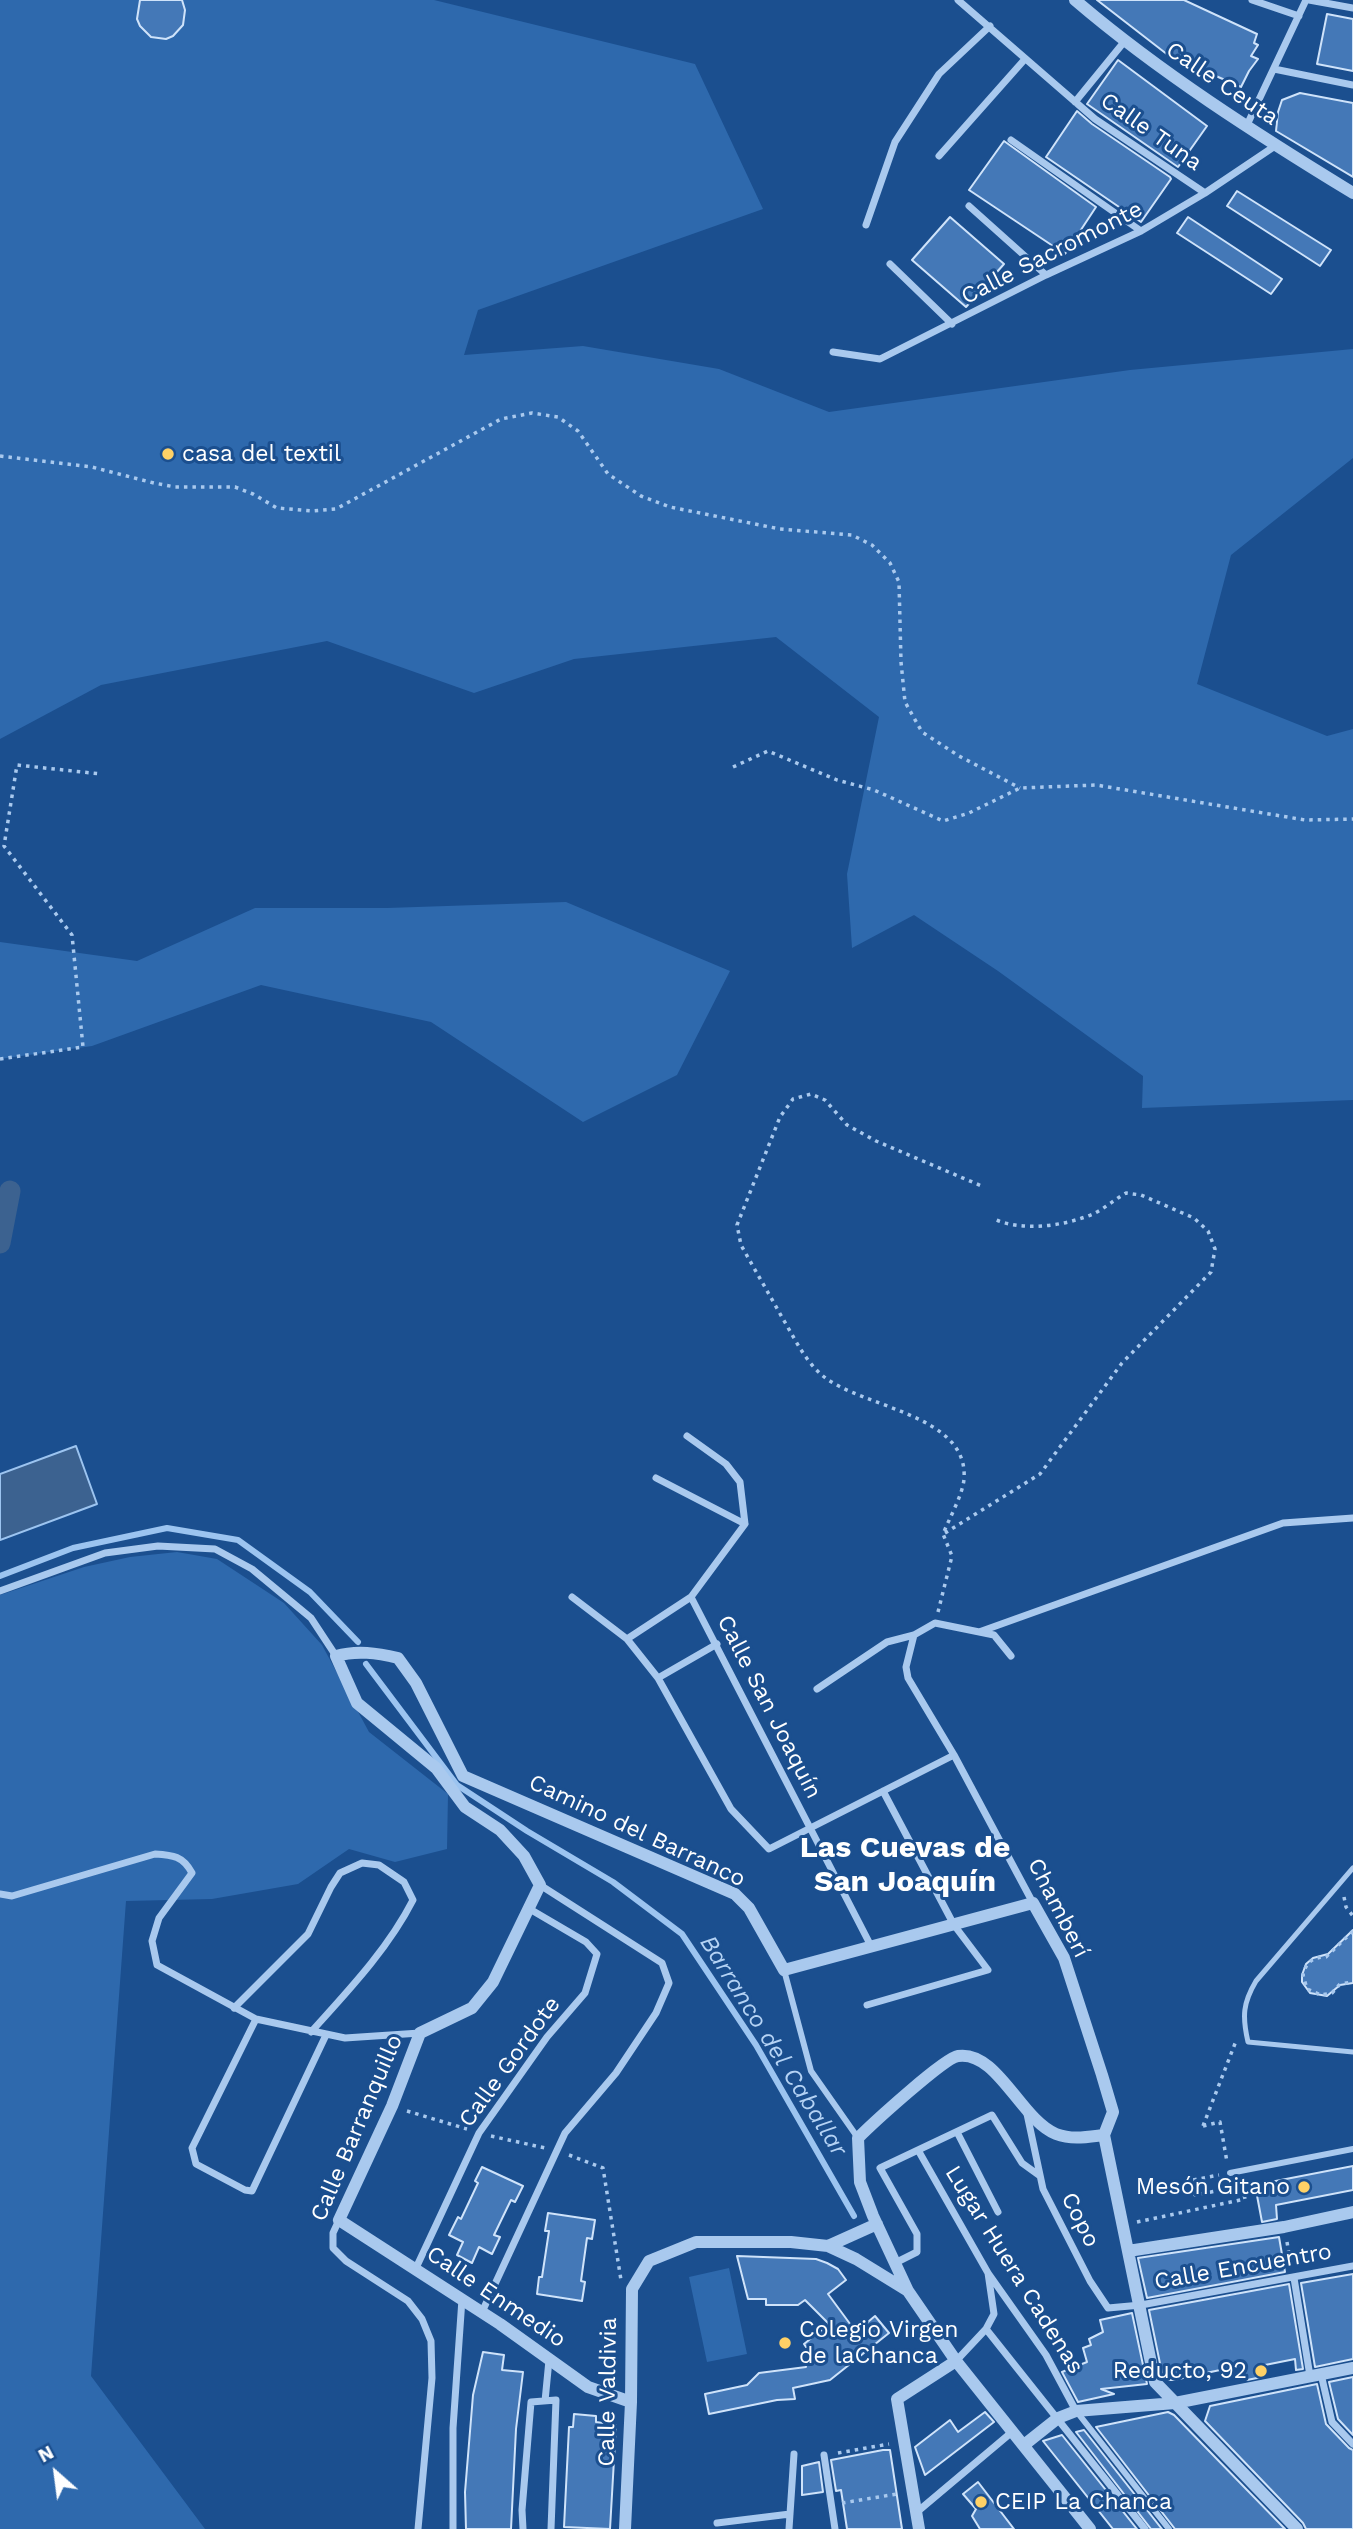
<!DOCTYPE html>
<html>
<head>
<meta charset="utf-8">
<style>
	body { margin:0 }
	#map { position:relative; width:1353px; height:2529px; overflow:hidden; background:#1b4f8f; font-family:"Work Sans",sans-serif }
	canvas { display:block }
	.north { position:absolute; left:21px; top:2438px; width:70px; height:70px; -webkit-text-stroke:5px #1b4f8f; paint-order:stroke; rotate:332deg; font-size:19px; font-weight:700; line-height:28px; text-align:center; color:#fff }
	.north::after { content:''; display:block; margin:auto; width:24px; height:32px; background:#fff; clip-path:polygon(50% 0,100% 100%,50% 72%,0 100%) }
</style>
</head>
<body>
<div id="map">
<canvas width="1353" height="2529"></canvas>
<div class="north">N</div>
</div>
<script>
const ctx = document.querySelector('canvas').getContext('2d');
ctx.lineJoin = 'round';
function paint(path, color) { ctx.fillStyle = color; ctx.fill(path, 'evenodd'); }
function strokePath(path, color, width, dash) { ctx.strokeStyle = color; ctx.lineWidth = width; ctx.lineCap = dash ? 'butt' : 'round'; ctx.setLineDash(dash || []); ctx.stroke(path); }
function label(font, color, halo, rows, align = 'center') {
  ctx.font = font + ' "Work Sans",sans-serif'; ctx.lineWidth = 6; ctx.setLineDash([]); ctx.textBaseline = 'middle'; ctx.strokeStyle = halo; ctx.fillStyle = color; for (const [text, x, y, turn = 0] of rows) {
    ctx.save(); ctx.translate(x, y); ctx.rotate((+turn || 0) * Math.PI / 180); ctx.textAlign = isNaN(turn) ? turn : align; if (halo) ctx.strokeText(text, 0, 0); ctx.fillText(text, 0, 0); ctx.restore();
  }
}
paint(new Path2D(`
	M0,0H434L695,64L763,209L478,310L464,355L583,346L719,369L829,412L1130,370L1353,349V458L1231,555L1197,684L1327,736L1353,729V1100L1142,1108L1143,1076L998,971L914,915L852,948L847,874L879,717L776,637L574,659L474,693L327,641L101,685L0,739Z
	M566,902L730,971L677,1075L583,1122L431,1022L261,985L92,1046L0,1059V942L137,961L255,908H387Z
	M177,1552L217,1559L284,1603L322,1645L369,1732L448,1794L447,1849L395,1862L349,1849L298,1884L212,1899L126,1901L91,2376L205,2529H0V1595L84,1567L130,1557Z
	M729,2268L747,2354L707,2362L689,2277Z`), '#2e69ad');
const water = new Path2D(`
	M76,1446L97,1504L0,1540V1474Z`);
paint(water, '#3c6290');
strokePath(water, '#9cc4f0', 2);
strokePath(new Path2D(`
	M0,1576L73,1548L167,1528L238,1540L310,1592L358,1642
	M366,1664L457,1785L527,1831L613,1882L682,1934L756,2045L854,2216`), '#9cc4f0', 6);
strokePath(new Path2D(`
	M0,1243L10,1191`), '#3c6290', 21);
const building = new Path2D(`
	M140,0H182L185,10L183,25L173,36L166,39L151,37L140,26L137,19Z
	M1097,0H1184L1257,34L1254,43L1258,45L1251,56L1258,59L1249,71L1241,87L1168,55Z
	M1327,14L1353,19V71L1317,64Z
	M1118,60L1207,126L1178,167L1087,104Z
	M1300,93L1353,103V177L1276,131L1278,112L1282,100Z
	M1077,111L1092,124L1170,177L1171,179L1141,222L1046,157Z
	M1004,141L1096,207L1065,254L969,190Z
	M1237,191L1331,250L1320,266L1227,206Z
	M950,217L1004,264L966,307L912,260Z
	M1188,217L1282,279L1271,294L1177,233Z
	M1353,1930V1983L1340,1985L1327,1996L1310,1993L1302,1982V1975L1306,1964L1313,1958L1328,1954Z
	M1353,2166V2190L1276,2205L1277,2219L1262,2222L1255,2185Z
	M482,2167L523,2186L515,2202L511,2200L494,2235L500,2237L492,2254L479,2247L472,2263L457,2255L463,2242L449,2235L458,2217L461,2219L478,2183L475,2181Z
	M548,2213L595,2220L592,2239L587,2238L581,2281L585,2282L582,2301L537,2294L539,2277H542L549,2231H545Z
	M1279,2237L1285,2272L1147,2298L1138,2258Z
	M737,2256L816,2259L827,2263L838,2269L846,2280L828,2294L856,2332L875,2316L889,2333L830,2380L793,2388L795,2399L777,2400L709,2414L705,2394L747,2385L759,2373L806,2367L805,2361L812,2356L804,2344L829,2324L805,2300L798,2305H766V2299H748Z
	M1353,2274V2359L1315,2367L1301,2283Z
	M1289,2284L1303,2369L1296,2370L1295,2359L1260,2366L1262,2377L1247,2380L1243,2365L1174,2380H1166L1163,2378L1149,2310Z
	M1132,2313L1147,2384L1101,2389L1114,2394L1078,2402L1062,2372L1087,2362L1083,2348L1091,2345L1089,2339L1103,2332L1100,2320Z
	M483,2352L504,2355L502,2370L523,2372L516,2429L511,2529H466L465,2492L473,2395Z
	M1353,2377V2435L1338,2419L1329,2382Z
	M1317,2384L1326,2424L1349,2448L1353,2450V2529H1306L1303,2523L1205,2421L1210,2406Z
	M985,2412L994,2422L925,2475L915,2447L950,2420L958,2432Z
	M1168,2412L1174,2415L1285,2529H1175L1096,2427Z
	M574,2414L596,2416V2422L616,2425L610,2529L564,2527L569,2427H573Z
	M1084,2430L1162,2529H1151L1076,2432Z
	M1062,2435L1137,2529H1113L1043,2441Z
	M883,2450H890L902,2529H847L841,2490L836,2491L831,2460Z
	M819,2462L823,2492L802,2495V2466Z
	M978,2482L1014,2529H980L972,2516L976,2509L963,2494Z`);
paint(building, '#4478b7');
strokePath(building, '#cfe3fa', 2);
strokePath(new Path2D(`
	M0,456L92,467L154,483L175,487H235L253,494L277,508L312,511L336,509L501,419L532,413L558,417L578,431L608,474L641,496L670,507L780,529L852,535L872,545L890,563L899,582L901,662L905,702L922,732L959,756L1020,788
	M733,767L768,751L837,780L874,790L943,821L969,813L1020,788L1096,785L1305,820L1353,819
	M0,1059L83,1047L72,935L4,846L17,765L101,774
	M945,1533L1040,1474L1122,1363L1211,1272L1215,1249L1208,1231L1194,1218L1141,1195L1126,1193C1115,1199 1104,1209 1093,1214C1064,1226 1023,1232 994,1219
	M938,1612L952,1556L943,1534C949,1519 963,1494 964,1479C969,1414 862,1408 823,1376C805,1361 795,1339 783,1319C769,1294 755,1270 741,1245L737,1225L780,1117L793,1099L811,1094L825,1100L847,1125L876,1141L984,1187
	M1344,1897L1346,1907L1353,1916
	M1353,1931L1326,1957C1313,1957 1306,1962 1303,1975L1307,1989L1321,1995L1332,1993L1340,1984L1353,1982
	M407,2111L467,2129
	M1203,2126L1220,2122L1227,2162
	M1203,2126L1236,2041
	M491,2136L545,2148
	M569,2155L603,2168L621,2280
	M1137,2222L1245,2199L1242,2186L1195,2195L1193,2180L1219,2175
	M1287,2242L1291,2265
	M838,2453L889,2444
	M842,2503L897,2494`), '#a9c9ee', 3.5, [3.5, 5]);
strokePath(new Path2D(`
	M1353,1868L1256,1981C1243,2003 1242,2016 1248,2042L1353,2052`), '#a9c9ee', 5);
strokePath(new Path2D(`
	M784,1970L811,2071L858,2138
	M1230,2173L1353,2149
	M1077,2412L1169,2529`), '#a9c9ee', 6);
strokePath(new Path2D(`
	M958,0L1095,119L1205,193
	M1252,0L1299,16
	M1309,0L1353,8
	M1274,69L1353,85
	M1075,102L1124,42
	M1247,125L1306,0
	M1011,140L1141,231
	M939,156L1025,59
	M969,206L1046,275
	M866,225L895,142L939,74L990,26
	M890,264L952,324
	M833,352L880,359L1046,275L1141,231L1205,193L1275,146
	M656,1478L745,1524
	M0,1591L105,1553L158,1546L215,1549L252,1569L311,1618L336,1656
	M572,1597L627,1639L658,1678L731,1809L769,1849L954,1755
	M691,1597L871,1946
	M979,1632L1283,1523L1353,1518
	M914,1635L906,1667L908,1678L954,1755L1033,1903
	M627,1639L691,1597L745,1524L740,1482L726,1464L687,1436
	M658,1678L717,1644
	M817,1689L887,1642L914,1635L935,1623L994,1635L1011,1656
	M0,1894L12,1896L155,1854C173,1855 183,1856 192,1873L159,1918L152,1941L157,1965L256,2019L345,2038L420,2033
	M867,2005L988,1970L954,1925L883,1791
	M234,2008L308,1934L331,1887L340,1873L362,1863L379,1865L404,1882L413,1900C388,1949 348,1991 311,2032
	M256,2019L192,2148L196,2164L245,2190L252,2191L326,2035
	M1027,2114L1043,2189L1090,2281L1108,2308L1141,2305L1353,2266
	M957,2132L998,2212
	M918,2150L988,2273L1046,2355L1076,2411
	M339,2220L333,2233V2248L346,2261L408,2301L422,2319L431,2341L432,2378L418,2529
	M895,2263L917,2252V2234L880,2168L992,2115L1022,2163L1040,2176
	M416,2268L479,2133L547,2037L585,1993L597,1954L586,1942L528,1908
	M1294,2278L1310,2376
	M482,2312L565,2133L616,2073L656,2013L669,1983L662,1963L540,1885
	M986,2329L1145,2529
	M956,2361L986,2329L994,2314L988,2273
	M1321,2374L1332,2422L1353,2444
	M545,2401L549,2360
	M824,2455L835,2529
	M917,2512L1012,2432
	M717,2523L790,2514
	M453,2529V2428L462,2299
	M523,2529L522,2510L531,2402L556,2400L551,2529
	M789,2529L794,2454`), '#a9c9ee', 7);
strokePath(new Path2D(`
	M1075,0C1159,72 1258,135 1353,193
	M1104,2135L1155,2382L1297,2529
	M828,2246L877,2224
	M1128,2251L1284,2227L1353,2212
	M631,2402L588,2387L500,2324L339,2220L392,2106L420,2033L472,2008L493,1982L540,1885L524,1856L500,1830L465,1807L436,1768L357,1703L336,1656C357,1650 377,1653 398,1658L416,1683L463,1776L735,1894L749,1908L784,1970L1033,1903L1064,1958L1102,2075L1113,2112L1104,2135
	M1024,2445L1058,2418L1076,2411L1175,2403L1353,2368
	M625,2529L631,2402L632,2289L649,2261L696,2242H791L828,2246L856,2259L908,2291
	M919,2529L897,2399L956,2361
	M1090,2529L956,2361L908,2291L873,2216L860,2182L858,2138C872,2124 944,2058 958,2056C997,2050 1021,2120 1056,2134C1072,2140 1087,2137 1104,2135`), '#a9c9ee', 12);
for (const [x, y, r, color] of [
	[168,454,7,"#ffd166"],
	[1304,2187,7,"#ffd166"],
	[785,2343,7,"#ffd166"],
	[1261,2371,7,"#ffd166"],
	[981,2502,7,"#ffd166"]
]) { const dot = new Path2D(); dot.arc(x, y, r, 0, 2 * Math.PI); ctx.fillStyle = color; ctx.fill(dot); strokePath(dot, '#1b4f8f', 2.5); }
label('23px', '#fff', '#1b4f8f', [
	["Calle Ceuta",1222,84,34],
	["Calle Tuna",1151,132,35],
	["Calle Sacromonte",1052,253,-27],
	["Calle San Joaquín",769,1707,63],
	["Camino del Barranco",637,1831,25],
	["Chamberí",1058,1908,63],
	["Calle Gordote",510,2062,-54],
	["Calle Barranquillo",357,2128,-67],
	["Copo",1080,2220,63],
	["Calle Encuentro",1243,2267,-10],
	["Lugar Huera Cadenas",1014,2270,58],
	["Calle Enmedio",496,2297,34],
	["Calle Valdivia",608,2392,-89]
]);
label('23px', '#fff', '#1b4f8f', [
	["casa del textil",182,454],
	["Mesón Gitano",1290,2187,"right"],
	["Colegio Virgen",799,2330],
	["de laChanca",799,2356],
	["Reducto, 92",1247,2371,"right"],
	["CEIP La Chanca",995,2502]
], 'left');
label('italic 24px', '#b5d3f5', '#1b4f8f', [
	["Barranco del Caballar",773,2046,58]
]);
label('bold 30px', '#fff', '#1b4f8f', [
	["Las Cuevas de",905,1848],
	["San Joaquín",905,1882]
]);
</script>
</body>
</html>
